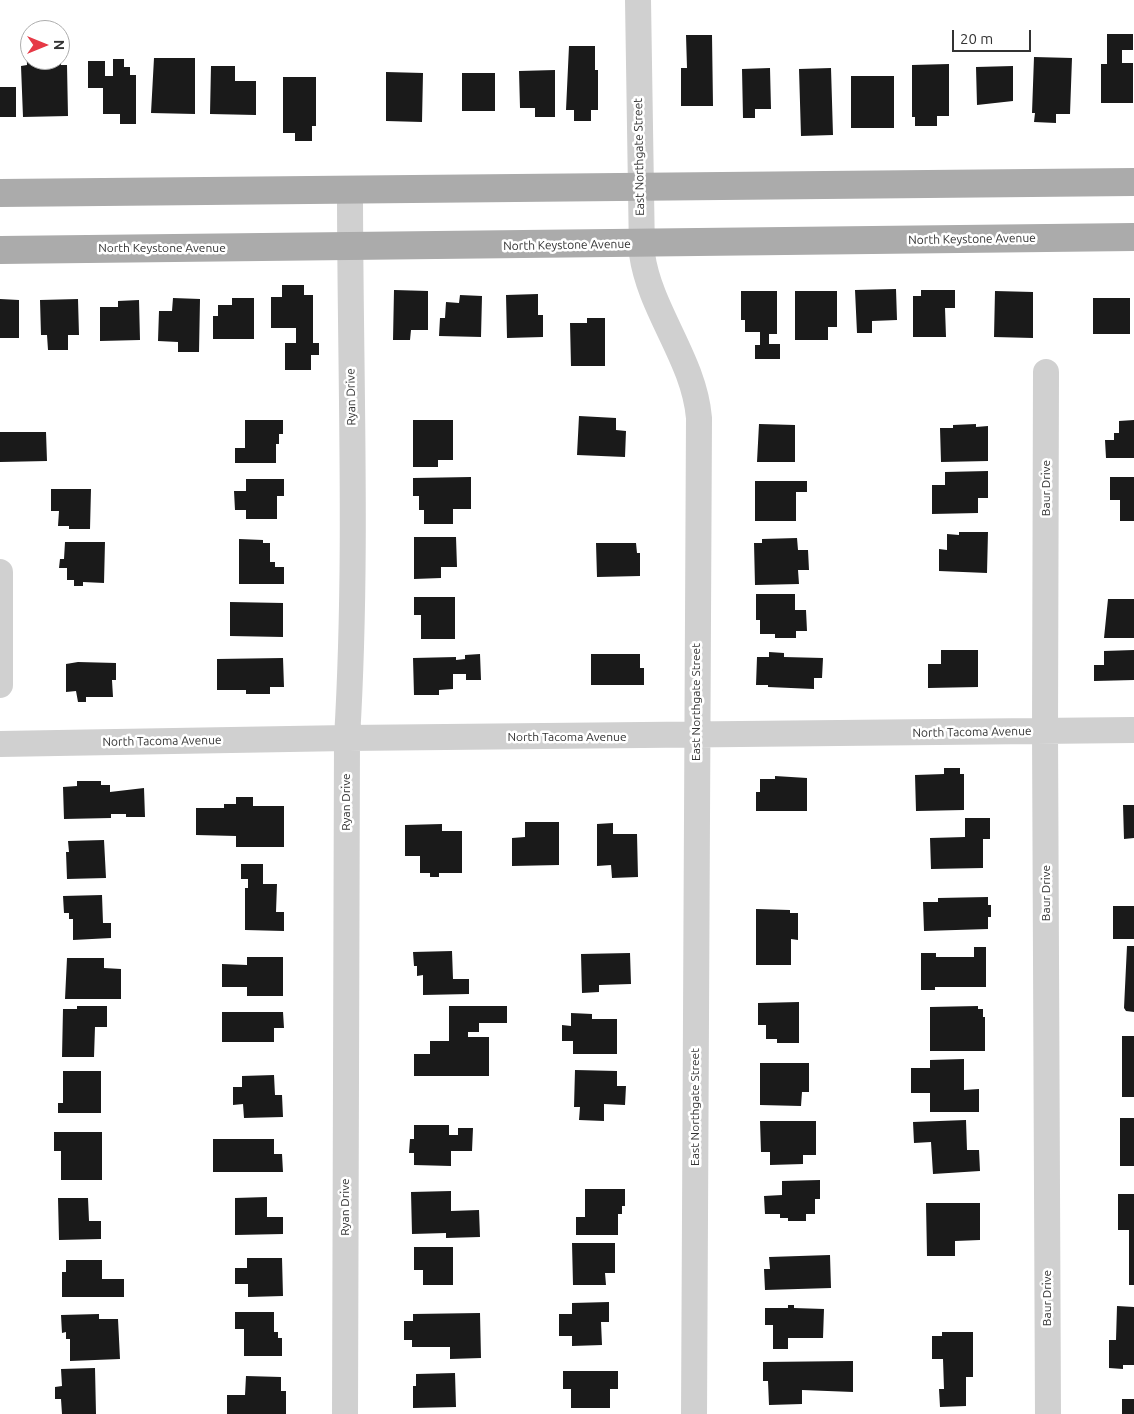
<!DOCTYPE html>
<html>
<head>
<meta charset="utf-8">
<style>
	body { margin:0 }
	#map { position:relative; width:1134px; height:1414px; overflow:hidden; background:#fff; font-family:Ubuntu,sans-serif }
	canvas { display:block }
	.north { position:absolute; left:20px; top:20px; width:50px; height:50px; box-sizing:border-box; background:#fff; border:1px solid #adadad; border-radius:50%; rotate:90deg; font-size:14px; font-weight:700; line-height:20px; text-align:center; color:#333 }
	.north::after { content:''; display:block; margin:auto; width:18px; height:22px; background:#e63946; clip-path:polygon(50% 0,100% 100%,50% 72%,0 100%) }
	.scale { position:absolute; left:952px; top:30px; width:79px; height:22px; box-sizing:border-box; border:2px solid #333; border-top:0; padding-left:6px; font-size:15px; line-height:18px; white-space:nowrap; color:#333; -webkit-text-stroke:4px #fff; paint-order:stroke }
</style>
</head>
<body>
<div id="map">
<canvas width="1134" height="1414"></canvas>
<div class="north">N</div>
<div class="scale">20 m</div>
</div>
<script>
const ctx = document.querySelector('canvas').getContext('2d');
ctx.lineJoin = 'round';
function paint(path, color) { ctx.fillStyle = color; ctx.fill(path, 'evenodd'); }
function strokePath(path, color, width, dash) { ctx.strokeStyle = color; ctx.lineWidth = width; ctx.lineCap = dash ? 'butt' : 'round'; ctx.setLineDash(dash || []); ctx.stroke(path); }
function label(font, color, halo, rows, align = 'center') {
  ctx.font = font + ' Ubuntu,sans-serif'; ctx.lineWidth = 5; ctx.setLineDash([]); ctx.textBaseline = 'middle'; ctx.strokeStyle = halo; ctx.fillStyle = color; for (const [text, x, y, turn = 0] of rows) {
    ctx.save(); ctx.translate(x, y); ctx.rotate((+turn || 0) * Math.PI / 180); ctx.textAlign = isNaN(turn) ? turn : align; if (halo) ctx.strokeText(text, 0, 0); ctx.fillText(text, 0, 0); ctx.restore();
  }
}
paint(new Path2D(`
	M1107,34H1133V50H1122V63H1133V103H1101V64H1107Z
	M686,35H712L713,106H681V68H687Z
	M26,42H30V60H61V65H67L68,116L23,117L21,66L27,65Z
	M569,46H595V70H598V110H591V121H574V110H566Z
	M1034,57L1072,58L1070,114H1056V123L1034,122L1035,113H1032Z
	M154,58H195V114L151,113Z
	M113,59H124V67H130V75H136V124H120V114H103V88H88V61H105V76H113Z
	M949,64V116H937V126H915V117H912V65Z
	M211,66H235V81H256V115L210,114Z
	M1013,66V101L977,105L976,67Z
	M770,68L771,109H755V118H743L742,69Z
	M831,68L833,135L801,136L799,69Z
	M555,70V117H535V108H520L519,71Z
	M386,72L423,73L422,122L386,121Z
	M462,73H495V111H462Z
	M851,76H894V128H851Z
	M283,77H316V126H312V141H295V133H283Z
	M0,87H16V117H0Z
	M282,285H304V295H313V343H319V355H311V370H285V343H296V328H271V297H282Z
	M896,289L897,320L872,321V333H857L855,290Z
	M394,290L428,291V330H411L410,340H393Z
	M921,290H955V308H945L946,337H913V296H921Z
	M741,291H777V334H769V344H780V359H755V345H760V332H745V320H741Z
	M795,291H837V327H828V340H795Z
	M995,291L1033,292V338L994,337Z
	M538,294V315H543V337L507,338L506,295Z
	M460,295L482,296L481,337L439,336L440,318H445L446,302L459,303Z
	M173,298L200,299L199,352H178V342L158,341L159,311H172Z
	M232,298H254V339H213V316H218V305H232Z
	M1093,298H1130V334H1093Z
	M0,299L19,300V338H0Z
	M78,299L79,335H68V350H48L47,335H41L40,300Z
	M139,300L140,340L100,341V307H118V301Z
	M587,318H605V366H571L570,323H587Z
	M579,416L616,418V430L626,431L625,457L577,455Z
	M245,420H283V434H279V444H276V463H235V448H245Z
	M413,420H453V460H438V467H413Z
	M1134,420V458H1106L1105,440H1114V433H1119V421Z
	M759,424L795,425V462H757Z
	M976,424V427L988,426V461L941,462L940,428H953V425Z
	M0,432H46L47,461L0,462Z
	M988,471V498H978V513L932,514V485H945V472Z
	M471,477V509H453V524H424V510H419V496H413V478Z
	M1110,477H1134V521H1120V500H1110Z
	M246,479H284V496H277V519H246V510H235L234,491H246Z
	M755,481H807V492H796V521H755Z
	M51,489H91L90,529H69V526H58L59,511H51Z
	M959,532H988L987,573L939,571V549L947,550V534L959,535Z
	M414,537H456L457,567H441V578L414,579Z
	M797,538L798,550H808L809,570H798L799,584L755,585L754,543H762V539Z
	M239,539L263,540V543H270V562H275V567H284V584H239Z
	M65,542H105L104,583L83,582V586H74V580H67V568H59L60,559H64Z
	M596,543H636L637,553H640V576L597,577Z
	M756,594H795V610H806L807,631H796V638H775V634H760V620H756Z
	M414,597H455V639H421V615H414Z
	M1108,599H1134V638H1104Z
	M230,602L283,603V637L230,636Z
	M941,650H978V687L928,688V664H941Z
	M1134,650V680L1094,681V665H1104V651Z
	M769,652L784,653V657L823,658L822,678H814V689L768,687V685H756L757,657H769Z
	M480,654L481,680H466V674H453V689L439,690V695H414L413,658L456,657V660L465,659V655Z
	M591,654H640V668H644V685H591Z
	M283,658L284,687H270V694H246V690H217V659Z
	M78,662L116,663V680H112L113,697H86V702H78L76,691L66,692V664Z
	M944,768H960V774H964V810L916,811L915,775L944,774Z
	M775,776L807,778V811H756V792H760V779H775Z
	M77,781H101V785H110V792L144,788L145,817H126V814H111V818L64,819L63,787L77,786Z
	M236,797H253V806H284V847H236V836L196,835V808H224V804H236Z
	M1123,805H1134V838L1124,839Z
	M965,818H990V839H983V868L931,869L930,838L965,837Z
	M525,822H559V865L512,866V838L525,837Z
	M613,823V834H637L638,877L612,878L611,865L597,866V824Z
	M442,824V831H462V873H439V877H430V873H420V856H405V825Z
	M104,840L106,878L67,879L66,852H69L68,841Z
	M241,864H263V884H277L276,912H284V931L245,930V888H248V879H241Z
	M102,895L103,923H111V938L73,940V919H69V913H64L63,896Z
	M988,897V905H991V917H988V929L924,931L923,902H938V898Z
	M1113,906H1134V939H1113Z
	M756,909L790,910V913H798V940L791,939V965H756Z
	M1127,946H1134V1012L1126,1011L1124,1008Z
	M974,947H986V987H935V990H921V953H936V957H974Z
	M452,951L453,979H469V994L423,995V975L417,976V966H414L413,952Z
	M630,953L631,984L599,985V992L582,993L581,954Z
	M247,957H283V996H247V987H222V964L247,965Z
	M67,958H104V968L121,969V999H65Z
	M799,1002V1043H777V1039H766V1025H758V1003Z
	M77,1006H107V1027H95L94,1057H62L63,1009H77Z
	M449,1006H507V1023H479V1032H468V1037H489V1076H414V1054H430V1041H449Z
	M978,1006V1009H983V1017H985V1051H930V1007Z
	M222,1012H283L284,1028H274V1042H222Z
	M571,1013L592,1014V1019H617V1054H573V1041H562V1025L571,1026Z
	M1122,1036H1134V1097H1122Z
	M964,1059V1090L979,1089V1112H930V1093H911V1068H930V1060Z
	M760,1063H809V1092H802L801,1106L760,1105Z
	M575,1070L617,1071V1086H626L625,1105L604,1104V1121L579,1120L580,1107H574Z
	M63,1071H101V1113H58V1103H63Z
	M274,1075L275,1095H282L283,1117L244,1118L243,1104L233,1105V1087H242V1076Z
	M1120,1118H1134V1166H1120Z
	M966,1120L967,1150H979L980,1171L933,1174L931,1142L914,1143L913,1122Z
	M760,1121H816V1155H803V1164L770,1165V1152H761Z
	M414,1125H449V1135H458V1128H473L472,1151H451V1166L414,1165V1153H409L410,1139H414Z
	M54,1132H102V1180H61V1151H54Z
	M213,1139H274V1154H282L283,1172H213Z
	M820,1180V1199H815V1214H806V1221H788V1218H780V1214H765L764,1196L782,1195V1181Z
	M585,1189H625V1206H622V1214H618V1235H576V1217H585Z
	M451,1191V1211L479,1210L480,1237L446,1238V1233L412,1234L411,1192Z
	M1118,1194H1134V1285H1129V1230H1118Z
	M267,1197V1217H283V1234L235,1235V1198Z
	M58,1198H88L89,1221H101V1239L59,1240Z
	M926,1203H980V1240L955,1241V1256H927Z
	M572,1243H615V1273H605L606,1285H573Z
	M414,1247H453V1285H423V1270H414Z
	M830,1255L831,1288L765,1290L764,1269H770L769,1257Z
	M247,1258H282L283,1296L248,1297V1284H235V1268H247Z
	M66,1260H102V1279H124V1297H62V1272H66Z
	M609,1302V1322H601L602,1345L572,1346V1336H559V1314H572V1303Z
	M788,1305H794V1308L824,1309L823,1338H788V1349H773V1325H765V1308H788Z
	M1117,1306L1134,1307V1365H1123V1369L1109,1368V1340H1116Z
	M235,1312H274V1332H278V1338H282V1356H244V1329H235Z
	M480,1313L481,1358L450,1359V1347H412V1340H404V1321H413V1314Z
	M99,1314V1319H118L120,1359L70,1361V1339H66V1332L62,1333L61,1315Z
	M942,1332H973V1377H966V1406L940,1407L939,1389H944L943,1359H932V1336H942Z
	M853,1361V1392L802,1390V1404L769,1405L768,1381H763V1362Z
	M95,1368L96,1414H62L61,1399H55V1387L62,1386L61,1369Z
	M563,1371H618V1389H610V1408H571V1389H563Z
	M455,1373L456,1407L413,1408V1386H416V1374Z
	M246,1376L281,1377V1391H286V1414H227V1395H245Z
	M1122,1399H1134V1414H1122Z`), '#1a1a1a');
strokePath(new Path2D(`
	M638,0L642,254C650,311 694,359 699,418L694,1414
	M1046,372L1045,731L1048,1414
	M0,572V685
	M0,744L347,738L1134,730
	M345,1414L347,738C358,555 350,372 350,190`), '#d0d0d0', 26);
strokePath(new Path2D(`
	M0,193L1134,182
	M0,250L1134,237`), '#ababab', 28);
label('12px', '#333', '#fff', [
	["East Northgate Street",639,157,-91],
	["North Keystone Avenue",972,239,-1],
	["North Keystone Avenue",567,245,-1],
	["North Keystone Avenue",162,248],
	["Ryan Drive",351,397,-91],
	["Baur Drive",1046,488,-90],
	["East Northgate Street",696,702,-90],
	["North Tacoma Avenue",972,732,-1],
	["North Tacoma Avenue",567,737],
	["North Tacoma Avenue",162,741,-1],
	["Ryan Drive",346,802,-90],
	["Baur Drive",1046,893,-90],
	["East Northgate Street",695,1107,-90],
	["Ryan Drive",345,1207,-90],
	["Baur Drive",1047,1298,-90]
]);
</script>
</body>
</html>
